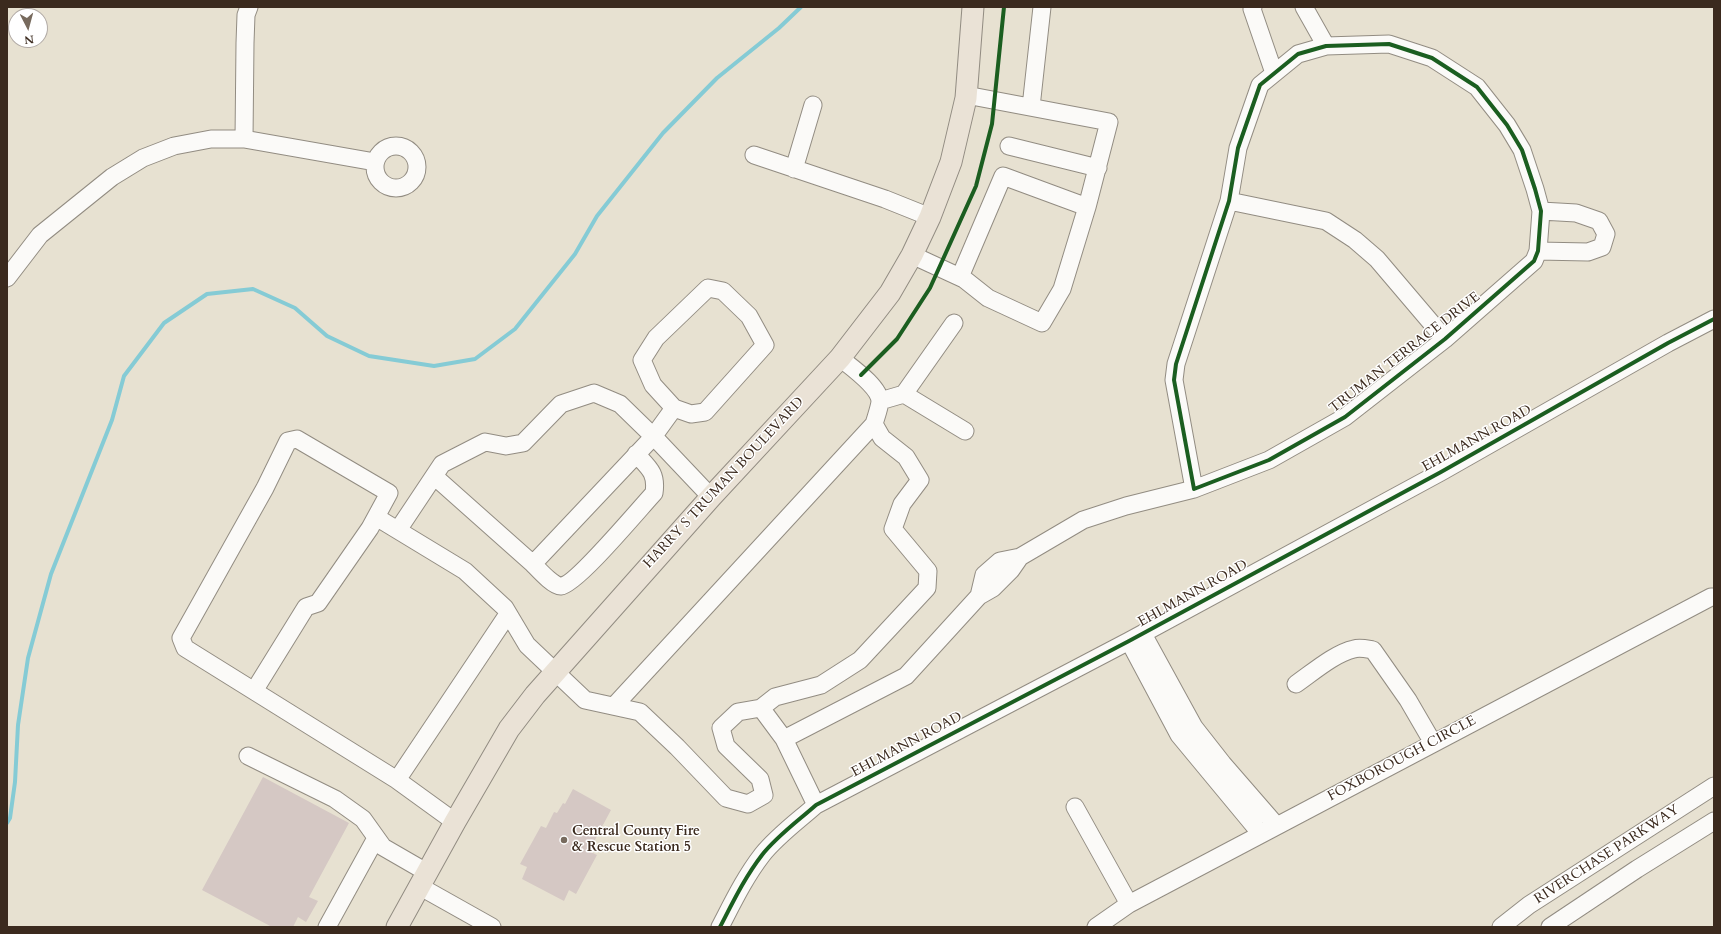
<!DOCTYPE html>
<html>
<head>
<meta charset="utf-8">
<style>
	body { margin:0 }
	#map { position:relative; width:1721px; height:934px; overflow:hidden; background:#e7e1d1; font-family:Cardo,serif }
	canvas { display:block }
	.frame { position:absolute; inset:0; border:8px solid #3b2a1e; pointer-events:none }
	.north { position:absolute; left:8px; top:8px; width:40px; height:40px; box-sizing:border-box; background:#fff; border:1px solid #b1aaa5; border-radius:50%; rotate:174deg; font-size:11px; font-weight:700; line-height:16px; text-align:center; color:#3b2a1e }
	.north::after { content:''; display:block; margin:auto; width:14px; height:18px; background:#776a5d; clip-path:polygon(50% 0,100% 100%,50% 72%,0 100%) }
</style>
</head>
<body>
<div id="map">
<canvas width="1721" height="934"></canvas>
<div class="frame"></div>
<div class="north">N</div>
</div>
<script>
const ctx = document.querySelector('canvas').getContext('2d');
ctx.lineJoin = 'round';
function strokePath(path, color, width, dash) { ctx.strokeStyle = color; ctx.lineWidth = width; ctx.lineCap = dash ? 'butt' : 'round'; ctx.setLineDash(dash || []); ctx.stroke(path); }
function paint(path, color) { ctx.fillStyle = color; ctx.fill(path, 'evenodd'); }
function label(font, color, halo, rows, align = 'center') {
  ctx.font = font + ' Cardo,serif'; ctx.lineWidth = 3; ctx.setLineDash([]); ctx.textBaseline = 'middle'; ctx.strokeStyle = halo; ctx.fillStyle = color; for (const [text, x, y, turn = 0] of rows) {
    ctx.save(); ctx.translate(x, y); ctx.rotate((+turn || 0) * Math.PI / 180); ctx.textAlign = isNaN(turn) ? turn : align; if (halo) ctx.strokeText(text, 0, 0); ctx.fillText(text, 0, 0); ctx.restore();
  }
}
strokePath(new Path2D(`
	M7,823L10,818L15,782L18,725L28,658L51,574L112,420L124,376L164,323L207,294L253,289L295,308L327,336L369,356L434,366L475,359L515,329L575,254L597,216L663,133L717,78L779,28L801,7`), '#85cbd5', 4);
paint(new Path2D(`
	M263,777L349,823L309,897L318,901L306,922L298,917L293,927H272L202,890Z
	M573,789L611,810L589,851L597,855L576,894L569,890L564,901L522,879L527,867L520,864L541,826L546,828L554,812L557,813L563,803L565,804Z`), '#d5c8c4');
const minor = new Path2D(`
	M1253,7L1252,9L1274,73
	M1304,7L1326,46
	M1389,44L1432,58L1477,87L1507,125L1522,150L1535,189L1541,211L1538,251L1534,261L1445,339L1345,417L1269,460L1194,489L1174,380L1176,364L1229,201L1238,148L1260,85L1298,54L1326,46Z
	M966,95L1109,122L1087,207
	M1031,107L1042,7
	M244,139L245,43L246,15L249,7
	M375 167a21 21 0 1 1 42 0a21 21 0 1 1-42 0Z
	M1009,146L1098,168
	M754,155L885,199L930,217
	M794,169L813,105
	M1229,201L1326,221L1355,240L1377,259L1445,339
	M1538,251L1588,252L1602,247L1606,234L1599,221L1576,213L1541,211
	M912,255C929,263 947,271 964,279L988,298L1042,323L1062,289L1087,207L1003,176L960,277
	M7,278L40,235L112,177L143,158L174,146L211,139H244L375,162
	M904,394L965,431
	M880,401L904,394L954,323
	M434,476L533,564L653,437L674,408L691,414L705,412L765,345L749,316L723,291L708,288L656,338L642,360L653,385L674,408
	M376,517L465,571L505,608L527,645L585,700L640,712L677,747L726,798L748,804L764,795L760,779L726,746L721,728L738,712L761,708L775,697L821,685L860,660L927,588L928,571L893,529L902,504L920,480L906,457L882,438L874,424C876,417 879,409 880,402C880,387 851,367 840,358
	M398,530L442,464L485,442L506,446L523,443L561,404L594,393L620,404L657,440L711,497
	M533,564C538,569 554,587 561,586C576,585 640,508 654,493C657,473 649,468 636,454
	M979,596L984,575L1000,561L1020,557
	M1143,634L1194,727L1223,764L1276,825
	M1129,641L1179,735L1261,834
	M1296,684C1312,673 1335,653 1354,649C1360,647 1367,649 1373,650L1408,700L1433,743
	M254,691L306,607L318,603L370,528L389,493L297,439L288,441L265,488L181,638L185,648L397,780L455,822
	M614,706L874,424
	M761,708L784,739
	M248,756L335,799L363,819L383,847L428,873
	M397,780L508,614
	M816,805L784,739L906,676L979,596L993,588L1011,570L1020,557L1083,520L1126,506L1194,489
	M1075,807L1129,904
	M419,886L492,927
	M327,927L376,838
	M720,927C733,902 745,877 762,855C777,836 798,821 816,805L1129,641L1441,472L1668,343L1714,319
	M1096,927L1129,904L1711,597H1714
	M1501,927L1529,905L1714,786
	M1550,927L1637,869L1714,821`);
const major = new Path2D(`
	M397,927L455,822L509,729L535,695L711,497L840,358L890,293L912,255L930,217L951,162L966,98L973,7`);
strokePath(minor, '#928c82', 19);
strokePath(major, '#928c82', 23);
strokePath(minor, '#fbfaf8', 17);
strokePath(major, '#eae2d6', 21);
strokePath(new Path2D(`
	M1389,44L1432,58L1477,87L1507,125L1522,150L1535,189L1541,211L1538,251L1534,261L1445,339L1345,417L1269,460L1194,489L1174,380L1176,364L1229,201L1238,148L1260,85L1298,54L1326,46Z
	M861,375L897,339L930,288L976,186L992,124L1004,7
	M720,927C733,902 745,877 762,855C777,836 798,821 816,805L1129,641L1441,472L1668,343L1714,319`), '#1b5e20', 4);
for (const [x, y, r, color] of [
	[564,840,4,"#776a5d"]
]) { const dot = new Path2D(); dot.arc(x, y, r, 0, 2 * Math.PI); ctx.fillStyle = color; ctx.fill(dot); strokePath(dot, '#fff', 1.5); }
label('14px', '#3b2a1e', '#fff', [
	["TRUMAN TERRACE DRIVE",1405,353,-38],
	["EHLMANN ROAD",1477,439,-29],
	["HARRY S TRUMAN BOULEVARD",724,483,-47],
	["EHLMANN ROAD",1193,594,-29],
	["EHLMANN ROAD",907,745,-28],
	["FOXBOROUGH CIRCLE",1402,759,-28],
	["RIVERCHASE PARKWAY",1607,855,-33]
]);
label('bold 14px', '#3b2a1e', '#fff', [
	["Central County Fire",572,832],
	["& Rescue Station 5",572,848]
], 'left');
</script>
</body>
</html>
